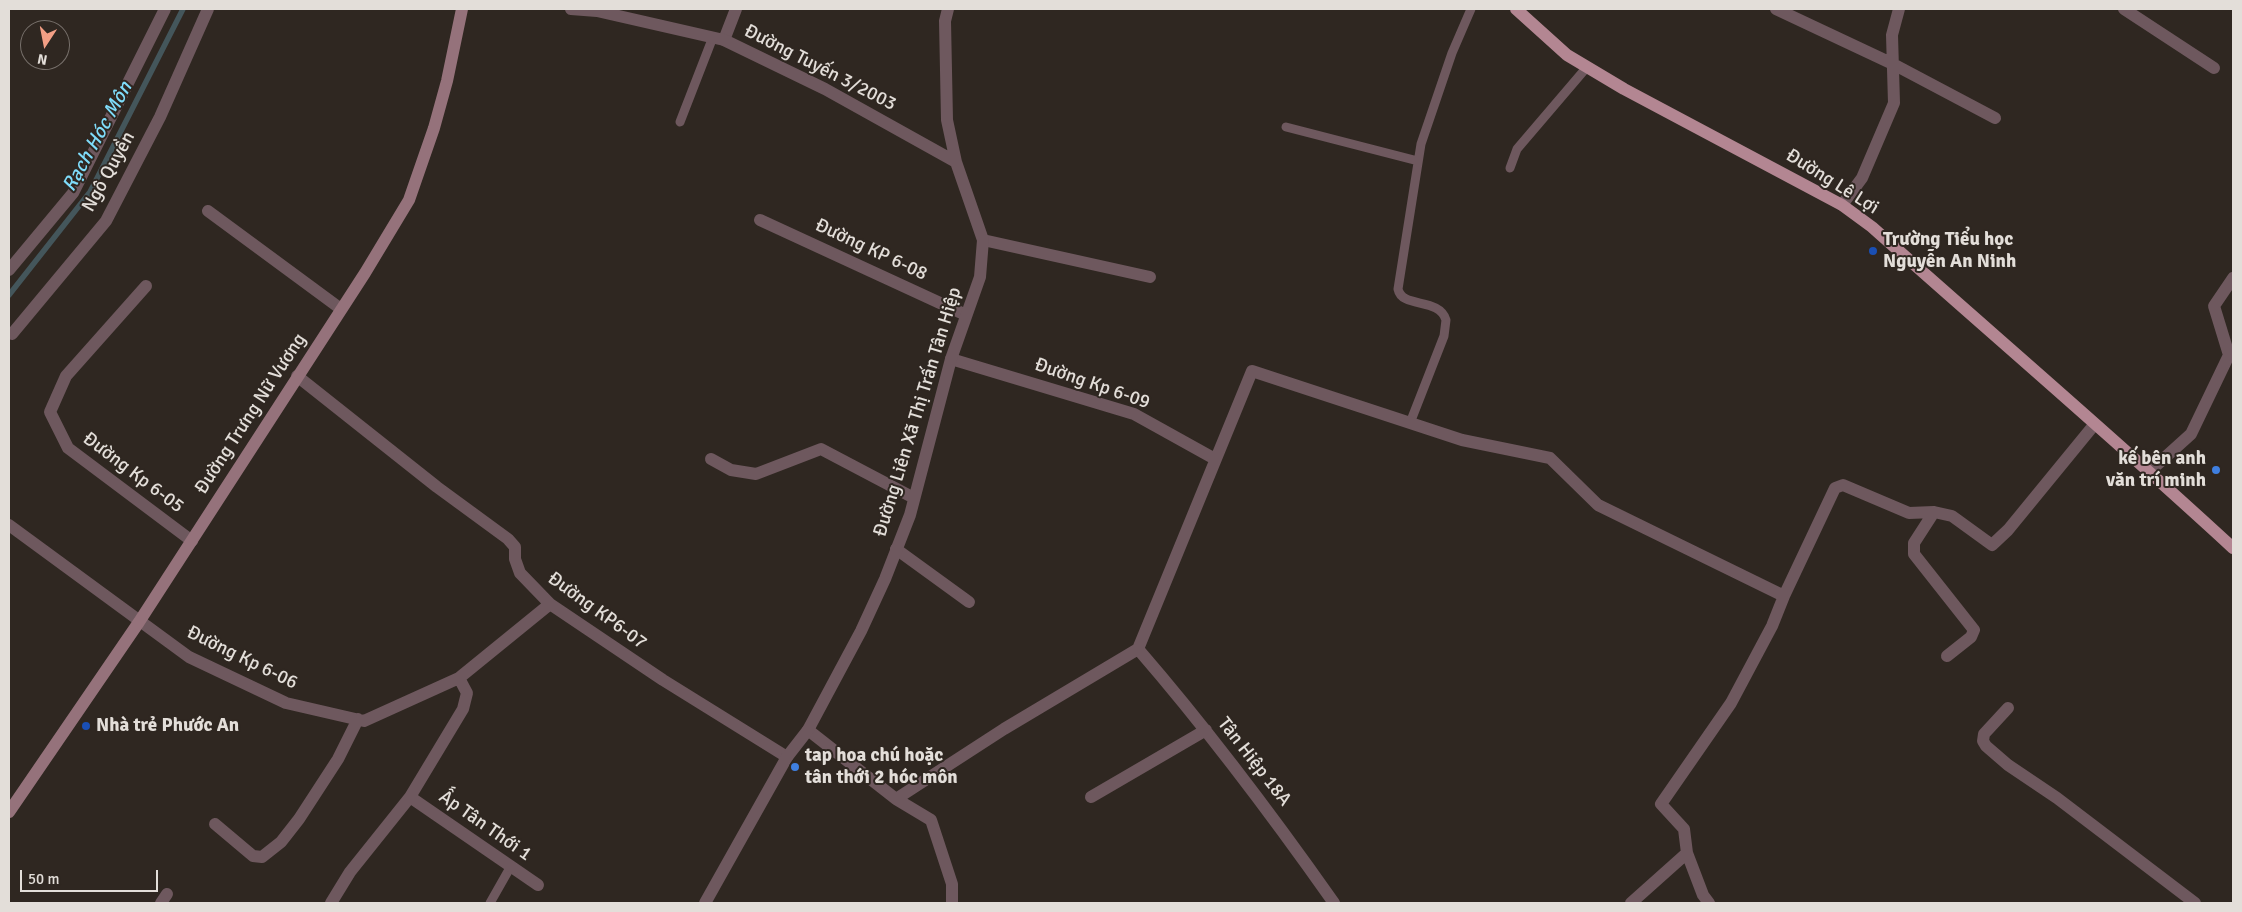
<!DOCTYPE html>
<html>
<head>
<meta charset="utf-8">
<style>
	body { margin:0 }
	#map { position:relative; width:2242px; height:912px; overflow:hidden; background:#2f2721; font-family:Signika,sans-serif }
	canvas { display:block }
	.frame { position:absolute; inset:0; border:10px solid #e3ded9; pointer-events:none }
	.north { position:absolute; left:20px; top:20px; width:50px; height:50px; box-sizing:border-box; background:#2f2721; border:1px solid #77706b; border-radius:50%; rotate:191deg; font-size:14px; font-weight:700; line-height:20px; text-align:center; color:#e3ded9 }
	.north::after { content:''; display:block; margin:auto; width:18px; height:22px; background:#f39f85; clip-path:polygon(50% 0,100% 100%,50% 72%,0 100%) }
	.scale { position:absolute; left:20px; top:870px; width:138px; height:22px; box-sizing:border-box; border:2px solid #e3ded9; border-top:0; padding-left:6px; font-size:15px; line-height:18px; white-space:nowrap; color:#e3ded9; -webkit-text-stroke:4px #2f2721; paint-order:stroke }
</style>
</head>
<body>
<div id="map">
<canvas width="2242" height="912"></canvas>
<div class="frame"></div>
<div class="north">N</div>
<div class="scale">50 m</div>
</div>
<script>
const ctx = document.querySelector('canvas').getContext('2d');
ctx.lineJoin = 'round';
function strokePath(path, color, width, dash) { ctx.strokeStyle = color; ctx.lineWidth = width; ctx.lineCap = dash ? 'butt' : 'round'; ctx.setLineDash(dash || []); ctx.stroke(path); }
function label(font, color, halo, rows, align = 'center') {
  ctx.font = font + ' Signika,sans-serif'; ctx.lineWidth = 4; ctx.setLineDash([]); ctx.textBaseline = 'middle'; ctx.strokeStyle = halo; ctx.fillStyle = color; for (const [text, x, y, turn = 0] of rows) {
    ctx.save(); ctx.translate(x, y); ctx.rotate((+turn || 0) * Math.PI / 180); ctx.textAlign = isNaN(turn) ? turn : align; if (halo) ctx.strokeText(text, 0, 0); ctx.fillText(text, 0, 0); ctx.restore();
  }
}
strokePath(new Path2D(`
	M9,295L90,192L183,9`), '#44565b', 5.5);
strokePath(new Path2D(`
	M680,122L713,37
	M1286,127L1418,161
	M1510,168L1517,149L1587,67
	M1410,423L1444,336L1446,320C1439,297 1402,309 1398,289L1421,144L1452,53L1471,9
	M490,903L511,866`), '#6e585e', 9);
strokePath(new Path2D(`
	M1776,9L1893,64L1995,118
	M2124,9L2214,68
	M724,40L736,9
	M1842,205L1862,178L1894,103L1892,35L1899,9
	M208,211L341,309
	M760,220L966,315
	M983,240L1150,277
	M9,270L73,193L165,9
	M146,286L66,376L50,412L68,448L192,541
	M12,334L106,221L160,117L208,9
	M951,359L1134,414L1215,459
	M297,376L437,487L508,539L515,547V559L520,573L550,604L663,680L787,757
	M711,459L731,470L756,474L821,449L914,498
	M2150,471L2191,434L2229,355L2214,306L2233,278
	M1934,512L1914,543V554L1974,630L1971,637L1947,656
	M9,525L189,657L286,703L364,721L459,678L550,604
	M896,549L969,602
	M1138,649C1209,731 1272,815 1334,903
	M2008,708L1984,734L1983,741L1986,746L2008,765L2057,798L2195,903
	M808,730L896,799L931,820L952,884V903
	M410,797L538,885
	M1091,797L1206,730
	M896,799L1004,729L1138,649L1252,371L1462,440L1550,458L1598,505L1784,596
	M215,824L253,856L262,857L281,842L299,819L338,759L358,719
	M161,903L167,894
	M331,903L350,872L410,797L463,709L467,693L459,678
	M1631,903L1687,853
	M1709,903L1703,895L1687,853L1684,829L1661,804L1731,703L1772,626L1784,596L1835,488L1843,485L1909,513L1934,512L1952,516L1992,545L2008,530L2094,425`), '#6e585e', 12);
strokePath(new Path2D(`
	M571,9L597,11L724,40L825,89L956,162
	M705,903L787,757L808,730L861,631L885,579L910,515L951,359L980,277L983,240L956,162L947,120L945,21L948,9`), '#6e585e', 12);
strokePath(new Path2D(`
	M9,812L139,622L365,273L409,200L434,128L447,81L462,9`), '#95727b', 12);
strokePath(new Path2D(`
	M1516,9L1567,55L1624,89L1842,205L1872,227C1992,334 2115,439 2233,548`), '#b38692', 12);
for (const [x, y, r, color] of [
	[1873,251,5,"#1a4fb4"],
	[2216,470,5,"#3f7fe0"],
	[86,726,5,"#1a4fb4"],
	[795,767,5,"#3f7fe0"]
]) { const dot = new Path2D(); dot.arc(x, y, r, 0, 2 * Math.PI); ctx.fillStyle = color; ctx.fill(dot); strokePath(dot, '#2f2721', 2); }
label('19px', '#e3ded9', '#2f2721', [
	["Đường Tuyến 3/2003",820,68,27],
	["Ngô Quyền",109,172,-61],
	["Đường Lê Lợi",1832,182,32],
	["Đường KP 6-08",871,250,25],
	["Đường Kp 6-09",1092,384,19],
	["Đường Liên Xã Thị Trấn Tân Hiệp",918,412,-73],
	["Đường Trưng Nữ Vương",251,414,-57],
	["Đường Kp 6-05",133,473,37],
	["Đường KP6-07",597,611,36],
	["Đường Kp 6-06",242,658,26],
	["Tân Hiệp 18A",1254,762,52],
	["Ấp Tân Thới 1",485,826,35]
]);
label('bold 19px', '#e3ded9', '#2f2721', [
	["Trường Tiểu học",1883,240],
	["Nguyễn An Ninh",1883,262],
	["kế bên anh",2206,459,"right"],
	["văn trí minh",2206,481,"right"],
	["Nhà trẻ Phước An",96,726],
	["tap hoa chú hoặc",805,756],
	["tân thới 2 hóc môn",805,778]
], 'left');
label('italic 20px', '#7fdcfa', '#2f2721', [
	["Rạch Hóc Môn",98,137,-61]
]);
</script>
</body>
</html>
